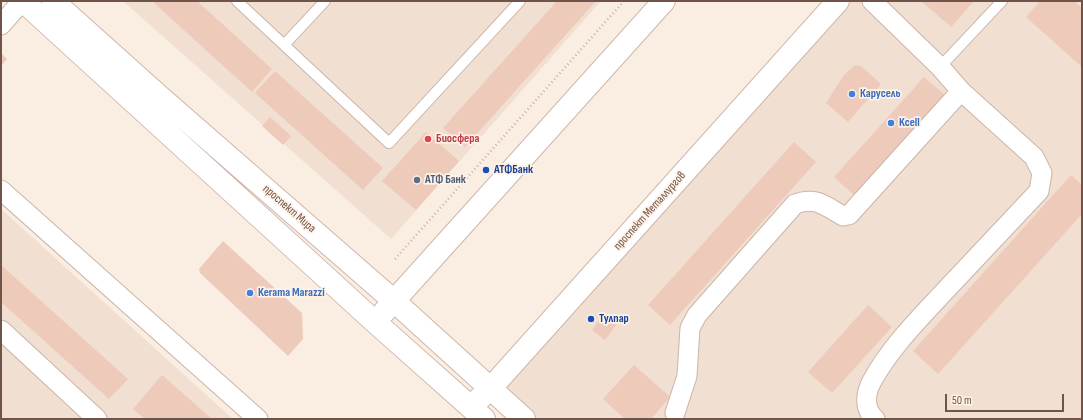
<!DOCTYPE html>
<html>
<head>
<meta charset="utf-8">
<style>
	body { margin:0 }
	#map { position:relative; width:1083px; height:420px; overflow:hidden; background:#faeee2; font-family:"Sofia Sans Condensed",sans-serif }
	canvas { display:block }
	.frame { position:absolute; inset:0; border:2px solid #70544a; pointer-events:none }
	.scale { position:absolute; left:945px; top:394px; width:119px; height:18px; box-sizing:border-box; border:2px solid #70544a; border-top:0; padding-left:5px; font-size:12px; line-height:14px; white-space:nowrap; color:#70544a; -webkit-text-stroke:3px #fef2e7; paint-order:stroke }
</style>
</head>
<body>
<div id="map">
<canvas width="1083" height="420"></canvas>
<div class="frame"></div>
<div class="scale">50 m</div>
</div>
<script>
const ctx = document.querySelector('canvas').getContext('2d');
ctx.lineJoin = 'round';
function paint(path, color) { ctx.fillStyle = color; ctx.fill(path, 'evenodd'); }
function strokePath(path, color, width, dash) { ctx.strokeStyle = color; ctx.lineWidth = width; ctx.lineCap = dash ? 'butt' : 'round'; ctx.setLineDash(dash || []); ctx.stroke(path); }
function label(font, color, halo, rows, align = 'center') {
  ctx.font = font + ' "Sofia Sans Condensed",sans-serif'; ctx.lineWidth = 3.5; ctx.setLineDash([]); ctx.textBaseline = 'middle'; ctx.strokeStyle = halo; ctx.fillStyle = color; for (const [text, x, y, turn = 0] of rows) {
    ctx.save(); ctx.translate(x, y); ctx.rotate((+turn || 0) * Math.PI / 180); ctx.textAlign = isNaN(turn) ? turn : align; if (halo) ctx.strokeText(text, 0, 0); ctx.fillText(text, 0, 0); ctx.restore();
  }
}
paint(new Path2D(`
	M123,1H601L391,239Z
	M838,1H1082V419H524L490,389Z
	M1,209L233,419H1Z`), '#f1dfd1');
paint(new Path2D(`
	M152,1H197L272,69L252,92Z
	M557,1H596L465,147L443,128Z
	M921,1H974L951,27Z
	M1040,1H1074L1082,8V67L1026,17Z
	M2,54L7,59L1,66V55Z
	M855,65L861,66L881,84L848,122L826,103L844,75Z
	M275,71L383,168L363,190L255,93Z
	M924,77L946,96L856,197L834,177Z
	M270,117L291,136L283,145L262,126Z
	M426,132L459,161L416,210L382,181Z
	M794,142L816,162L670,325L648,305Z
	M1071,175L1082,185V214L938,374L913,351Z
	M223,241L302,313L303,339L288,356L200,273L199,269Z
	M1,265L128,379L109,399L1,302Z
	M868,305L892,327L832,393L808,372Z
	M604,314L617,324L605,340L592,330Z
	M634,365L670,397L651,419H625L603,399Z
	M162,375L212,419H145L133,409Z`), '#eecabb');
const lane = new Path2D(`
	M237,1L389,143L520,1
	M284,45L325,1
	M940,67L1002,1`);
const street = new Path2D(`
	M872,1L940,67L961,91L1034,157L1042,173L1039,191C1007,225 975,259 943,293C918,320 890,348 872,381C865,394 864,409 875,419
	M1,25L22,1
	M1,190L258,419
	M1,330L97,419
	M675,413L687,376L690,328L697,315L795,204C816,196 825,206 843,216L849,215L961,91`);
const secondary = new Path2D(`
	M23,1L375,322L484,419
	M53,1L160,97L394,301L524,419
	M384,312L664,1
	M479,399L490,389L838,1`);
strokePath(lane, '#cab5a9', 12);
strokePath(street, '#cab5a9', 21);
strokePath(secondary, '#cfb6aa', 24);
strokePath(new Path2D(`
	M395,259L624,1`), '#d2ad9f', 2.5, [1, 3]);
strokePath(lane, '#fff', 10);
strokePath(street, '#fff', 19);
strokePath(secondary, '#fff', 22);
for (const [x, y, r, color] of [
	[852,94,4,"#3f7fe0"],
	[891,123,4,"#3f7fe0"],
	[428,139,4,"#e0444e"],
	[486,170,4,"#1a4fb4"],
	[417,180,4,"#5c6f8a"],
	[250,293,4,"#3f7fe0"],
	[591,319,4,"#1a4fb4"]
]) { const dot = new Path2D(); dot.arc(x, y, r, 0, 2 * Math.PI); ctx.fillStyle = color; ctx.fill(dot); strokePath(dot, '#fef2e7', 1.5); }
label('bold 12px', '#366cbe', '#fef2e7', [
	["Карусель",860,94],
	["Kcell",899,123],
	["Kerama Marazzi",258,293]
], 'left');
label('bold 12px', '#be3a42', '#fef2e7', [
	["Биосфера",436,139]
], 'left');
label('bold 12px', '#164399', '#fef2e7', [
	["АТФБанк",494,170],
	["Тулпар",599,319]
], 'left');
label('bold 12px', '#4e5e75', '#fef2e7', [
	["АТФ Банк",425,180]
], 'left');
label('12px', '#70544a', '#fef2e7', [
	["проспект Мира",289,209,41],
	["проспект Металлургов",650,211,-48]
]);
</script>
</body>
</html>
